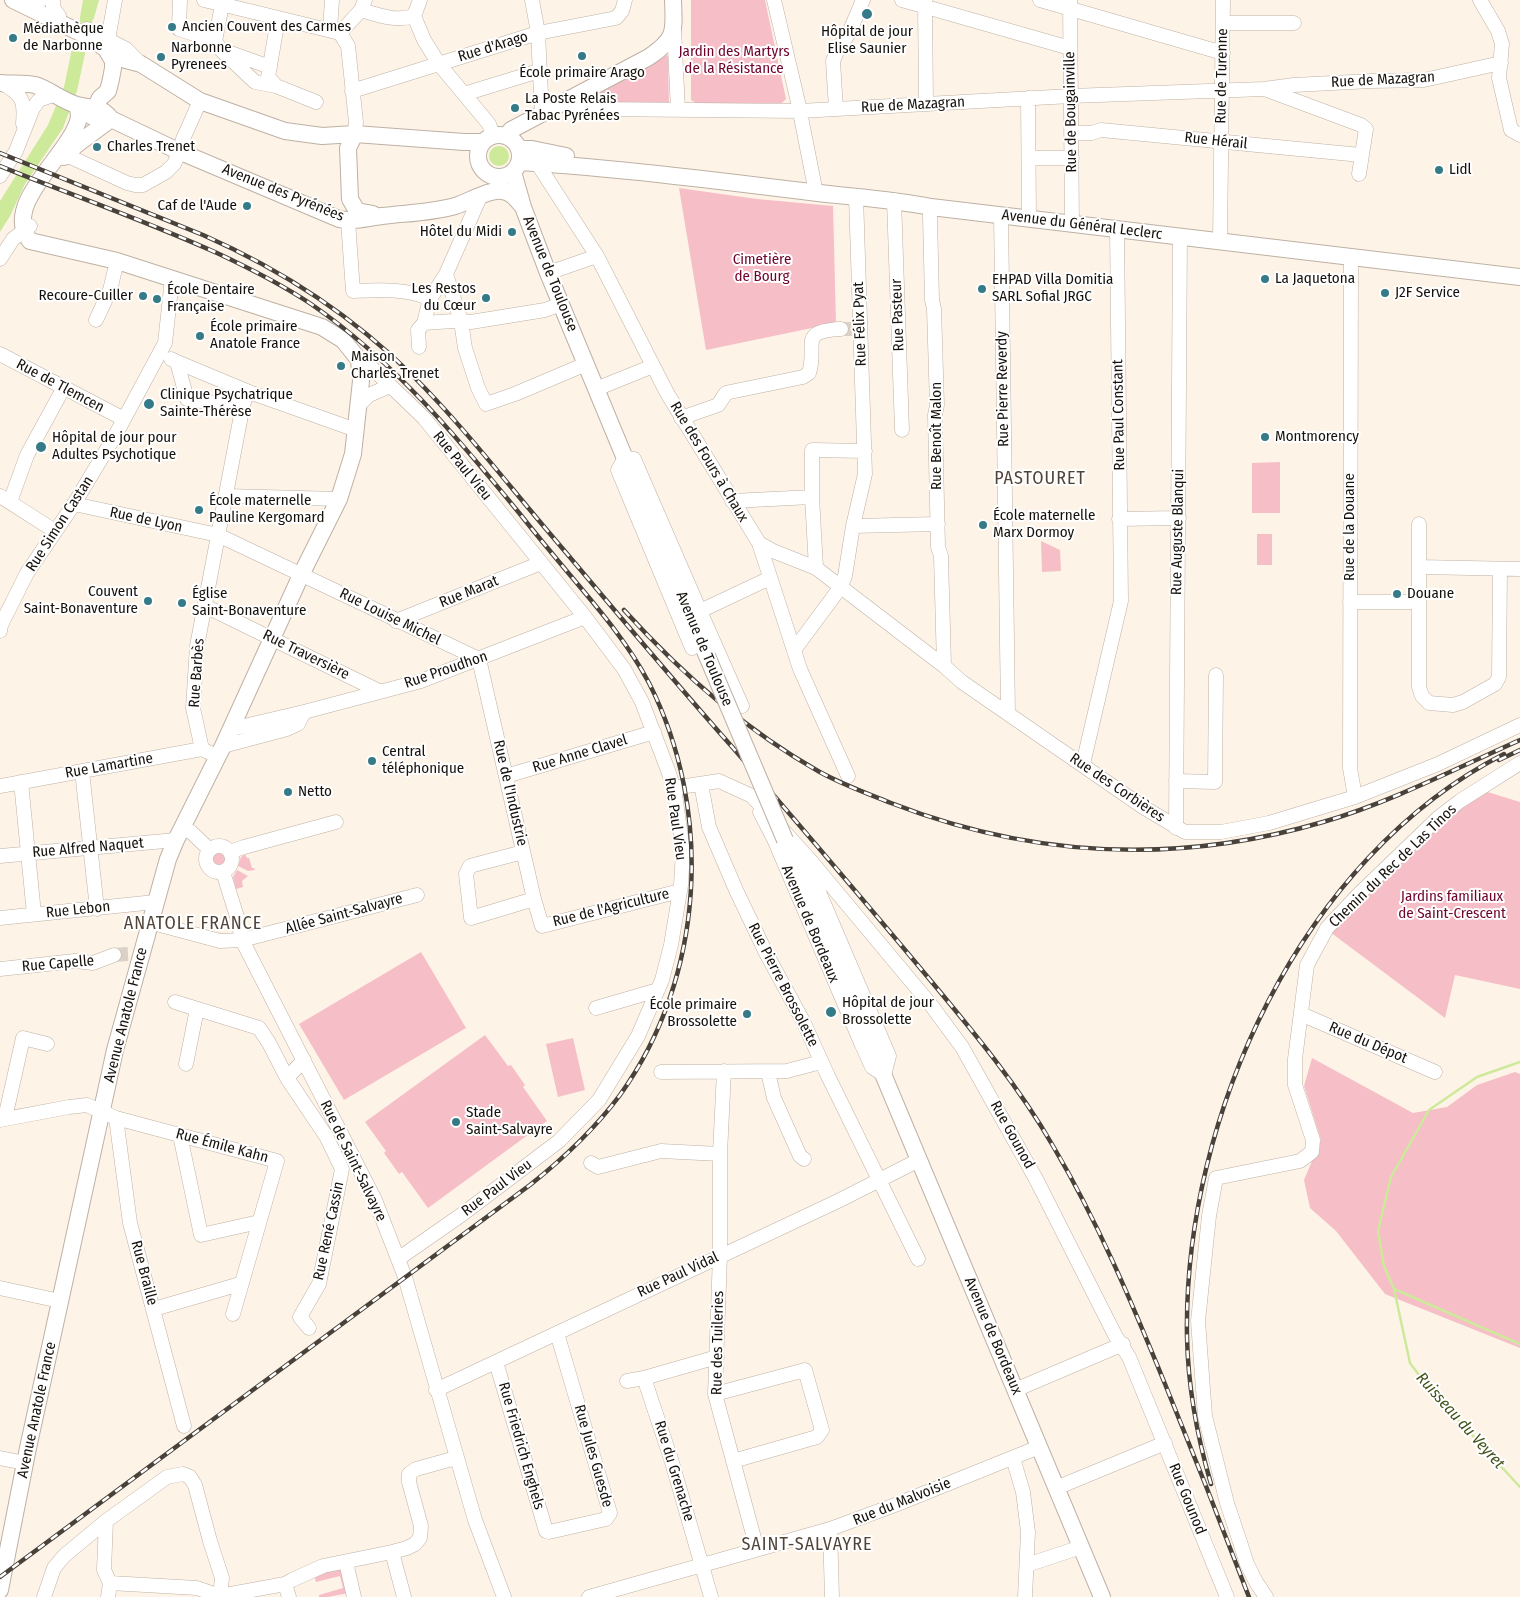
<!DOCTYPE html>
<meta charset="utf-8">
<style>
body{margin:0}
canvas{display:block;background:#fef3e7}
</style>
<canvas width="1520" height="1597"></canvas>
<script>
const context = document.querySelector('canvas').getContext('2d');
context.lineJoin = 'round';
function fillPath(path, color) { context.fillStyle = color; context.fill(path, 'evenodd'); }
function strokePath(path, color, width, dash) { context.strokeStyle = color; context.lineWidth = width; context.lineCap = dash ? 'butt' : 'round'; context.setLineDash(dash || []); context.stroke(path); }
function drawText(font, color, halo, rows, align = 'center') {
  context.font = font + ' "Fira Sans Condensed",sans-serif'; context.lineWidth = 4; context.setLineDash([]); context.textBaseline = 'middle'; context.strokeStyle = halo; context.fillStyle = color; for (const [text, x, y, turn = 0] of rows) {
    context.save(); context.translate(x, y); context.rotate((+turn || 0) * Math.PI / 180); context.textAlign = isNaN(turn) ? turn : align; if (halo) context.strokeText(text, 0, 0); context.fillText(text, 0, 0); context.restore();
  }
}
const green = new Path2D(`
 M691 0H765L786 99 782 103H696L691 100Z
 M666 55 668 56 669 105 593 102V97Z
 M679 188 757 199 833 206 836 323 706 350Z
 M1280 462V513H1252V463Z
 M1257 534H1272V565H1257Z
 M1041 541 1060 550 1061 571 1042 572Z
 M1481 790 1520 802V989L1455 975 1445 1018 1330 932 1422 839Z
 M212 860a7 7 0 1 1 14 0a7 7 0 1 1-14 0Z
 M245 854 247 858H249L252 868H254L255 870 248 871 238 866 241 857Z
 M237 870 248 876 242 881 243 887 236 889 233 877Z
 M421 952 466 1028 344 1100 299 1024Z
 M485 1035 508 1066 511 1065 525 1085 523 1087 547 1121 428 1208 402 1172 399 1174 384 1153 386 1151 365 1122Z
 M573 1038 585 1090 558 1097 546 1044Z
 M1312 1058 1413 1113 1447 1107 1477 1085 1515 1072 1520 1074V1348L1385 1294 1336 1231 1310 1208 1304 1180 1321 1140 1304 1086Z
 M339 1569 343 1572 348 1593 328 1597H319V1595L343 1588 340 1576 316 1582 314 1575Z`);
const water = new Path2D(`
 M83 0H99L94 18 92 21 77 91 63 128 25 184 10 216 0 232V201L48 125 64 87 73 44 76 42C79 28 80 14 83 0Z
 M489 156a10 10 0 1 1 20 0a10 10 0 1 1-20 0Z`);
const stream = new Path2D(`
 M1520 1062 1477 1077 1429 1110 1391 1177 1378 1231 1384 1266 1394 1289 1410 1363 1428 1387 1520 1487
 M1394 1289 1520 1344`);
const minorTunnel = new Path2D(`
 M841 329H853
 M114 955 129 954`);
const minor = new Path2D(`
 M53 0V8L59 16
 M180 0 179 29 215 41
 M204 0 340 33 348 46 356 122 355 134
 M532 0 538 33 542 114
 M774 0 798 102 816 193
 M902 0 1070 48
 M925 0 926 104
 M1040 0 1223 53
 M1070 0 1072 224
 M1480 0 1498 31 1502 44 1499 78 1511 130 1520 135
 M222 5 215 41 221 50 255 82 276 86 316 102
 M28 7 36 5 41 0
 M361 10C378 15 396 22 414 16L420 0
 M414 16 424 40 439 64 489 124 493 136
 M1223 23H1294
 M674 28 678 110
 M87 29 126 49 141 64
 M330 30 332 0
 M340 33 361 10 365 0
 M107 45 105 38 109 34 115 0
 M228 52 270 67
 M2 83C23 95 25 101 23 124
 M276 86 268 77 278 19
 M1267 90 1361 125 1366 129 1359 174
 M352 91 538 33 616 18 622 11 625 0
 M464 94 539 71
 M1028 98 1029 218
 M564 102 582 108 593 109 800 111 1071 96 1264 89 1294 85 1371 81 1424 80 1501 63
 M836 109 833 61 838 49 849 33 863 0
 M1072 133H1092L1101 130 1361 155
 M66 155 127 183 135 185H143L166 172 174 164 180 151 183 139 200 101
 M1029 158H1072
 M537 163 597 256 667 393 759 543 800 669 848 776
 M0 176 16 151 33 108 39 100 53 95
 M894 200 902 430
 M931 207 930 216 932 300 934 309 937 405 935 415 938 547 941 556 944 666
 M1001 215 1008 713
 M348 221 353 291C377 290 407 288 430 299
 M1220 241 1223 0
 M1351 257 1350 768 1355 797
 M0 259 13 239 30 226
 M548 273 597 256
 M446 274 461 321 465 348 478 388 486 404 515 394 586 364
 M96 320 110 290 117 261
 M424 323 453 321 471 322 545 310 561 304
 M419 347 418 330 424 323 430 299 446 274 480 197
 M0 354 120 417
 M171 359 177 362 187 399 243 407
 M359 360 371 367 424 418 585 617 624 669 642 702 669 773 675 794 683 851 681 885 671 945 662 980 638 1036 599 1100 559 1141 464 1213 398 1259
 M177 362 249 392 356 430
 M596 389 653 366
 M359 405 369 395 390 386
 M681 418 718 405 726 393 730 392 803 377 809 373C818 345 797 331 841 329
 M0 496 55 531
 M226 496 339 499
 M732 501 812 497
 M10 502 27 455 63 389
 M74 504 218 535 479 659 534 899 542 926 680 891
 M1119 519 1179 518
 M1419 524V567
 M853 526 938 524
 M759 543 773 551 816 568 944 666 962 682 1143 807 1185 832H1221L1269 823 1355 797 1438 764 1520 725
 M816 568 812 497V450L865 451
 M1350 602H1419V567L1520 569
 M1419 602V687L1422 696 1429 703 1453 705 1463 702 1495 684 1499 677 1500 569
 M205 606 379 691
 M700 611 742 706
 M396 621 541 563
 M0 631 1 625 27 573 74 504 116 434 159 354 165 343 172 279
 M692 648 618 470 625 458 634 459 700 611 770 578
 M794 650 840 588 845 576 853 526 865 474 856 196
 M231 729 304 712 421 681 585 617
 M223 746 287 729 298 724 304 712
 M202 749 193 708 197 646 242 410 247 391
 M1083 764 1121 601 1117 229
 M82 771 97 909
 M506 776 654 732
 M1176 781 1215 782 1216 675
 M21 782 34 914
 M701 784 709 827 736 890 766 953 803 1021 828 1076 918 1259
 M0 786 202 749 210 753
 M673 788 719 781 752 796 810 860 931 1005 962 1047 1036 1179 1115 1335 1129 1357 1227 1597
 M760 812 774 839 862 1045 872 1067 884 1075 889 1056 807 864
 M182 828 191 832 210 850
 M1176 828 1180 236
 M206 859a13 13 0 1 1 26 0a13 13 0 1 1-26 0Z
 M523 852 470 866 466 874 471 918 534 899
 M231 855 235 850 244 847 336 822
 M0 856 176 840
 M223 872 238 920 242 940 417 895
 M0 918 155 902
 M149 922 220 941 242 940 375 1200 405 1277 475 1520 504 1597
 M0 969 75 961 93 963 114 955
 M175 1002 259 1028 269 1043 287 1078
 M596 1008 658 990
 M1301 1014 1435 1072
 M304 1060 287 1078 326 1136 342 1169 319 1284 300 1317 309 1328
 M186 1064 197 1009
 M724 1071 720 1154V1255L715 1394 757 1549
 M661 1072 787 1071 821 1062
 M768 1072 774 1098 800 1156 804 1159
 M5 1118 23 1038 47 1044
 M116 1118 130 1223 184 1426
 M0 1120 69 1107 87 1105 116 1118 277 1161 233 1314
 M180 1135 201 1235 259 1222
 M591 1163 598 1167 661 1151 720 1154
 M0 1288 60 1301
 M154 1309 240 1284
 M496 1362 546 1531 549 1532 606 1519 610 1513 557 1333
 M644 1378 671 1459 711 1597
 M627 1381 644 1378 717 1357
 M436 1390 838 1201 919 1160
 M1015 1390 1123 1344
 M715 1394 805 1370 822 1430 817 1437 733 1461
 M0 1458 25 1463
 M1013 1458 1023 1492 1028 1532 1025 1597
 M1056 1488 1165 1443
 M106 1521 104 1570 110 1583 108 1597
 M830 1529 832 1597
 M392 1552 404 1597
 M346 1562 354 1597
 M1027 1565 1081 1547
 M110 1583 197 1588 220 1596 285 1584 289 1597
 M285 1584 292 1580 323 1566 392 1552 407 1548 415 1544 420 1538 421 1526 409 1482V1474L416 1469 456 1458
 M44 1597 54 1568 64 1556 106 1521 167 1477 183 1474 190 1477 195 1485 210 1541 222 1578 220 1597
 M589 1597 830 1529 895 1505 1039 1447
 M1266 1597 1256 1582 1247 1564 1239 1539 1227 1503 1205 1416 1198 1321 1209 1216 1216 1178 1300 1161 1312 1152 1313 1140 1295 1085V1059L1307 965 1327 928 1360 893 1438 818 1460 801 1520 763`);
const major = new Path2D(`
 M13 0 91 38 106 49 113 61V68L111 79 108 91 100 98 91 116
 M111 56 141 64 200 101 285 131 322 136 355 134 464 142H483
 M0 83C11 84 24 83 35 85 49 89 62 101 77 105 91 109 101 105 111 119L176 150 339 219C353 222 368 218 382 216 407 213 430 213 455 206 469 202 488 189 502 191 512 192 517 200 523 207
 M355 134 348 148 350 199 357 211 373 214
 M478 156a21 21 0 1 1 42 0a21 21 0 1 1-42 0Z
 M506 136 511 130 649 57C677 38 674 31 673 0
 M519 149H532L566 156
 M64 157 76 145 111 119
 M519 162C617 168 713 180 810 192 851 197 891 199 931 207L1520 277
 M513 172 523 207 548 273 707 656
 M785 840 1102 1597
 M0 1590 28 1448 115 1050 168 859 176 840 223 746 301 575 339 499 353 454 361 381 359 360 343 340 322 327 117 261 30 241C0 203 73 153 79 117 79 113 78 109 77 105`);
const rail = new Path2D(`
 M0 153 203 235C280 269 353 316 413 376 461 424 502 477 546 529 608 602 670 677 734 749 795 820 856 891 916 963 965 1022 1015 1080 1053 1146 1098 1222 1132 1303 1165 1384 1194 1455 1222 1526 1249 1597
 M0 166C72 195 146 221 217 253 249 268 281 284 311 304 394 361 457 437 520 514 535 533 550 551 565 569 596 606 627 641 649 683 714 811 705 977 620 1095 594 1130 564 1158 530 1185L0 1577
 M624 610C681 673 744 729 818 771 841 784 866 793 891 803 1033 858 1176 865 1323 822 1389 803 1457 768 1520 740
 M1499 760 1520 750
 M1211 1484C1197 1436 1188 1387 1187 1337 1183 1116 1302 857 1504 754`);
const majorBridge = new Path2D(`
 M707 656 785 840`);
const markers = [
 [867,14,6,"#347a87"],
 [172,27,5,"#347a87"],
 [13,38,5,"#347a87"],
 [582,56,5,"#347a87"],
 [161,57,5,"#347a87"],
 [515,108,5,"#347a87"],
 [97,147,5,"#347a87"],
 [1439,170,5,"#347a87"],
 [247,206,5,"#347a87"],
 [512,232,5,"#347a87"],
 [1265,279,5,"#347a87"],
 [982,289,5,"#347a87"],
 [1385,293,5,"#347a87"],
 [143,296,5,"#347a87"],
 [486,298,5,"#347a87"],
 [157,299,5,"#347a87"],
 [200,336,5,"#347a87"],
 [341,366,5,"#347a87"],
 [149,404,6,"#347a87"],
 [1265,437,5,"#347a87"],
 [41,447,6,"#347a87"],
 [199,510,5,"#347a87"],
 [983,525,5,"#347a87"],
 [1397,594,5,"#347a87"],
 [148,601,5,"#347a87"],
 [182,603,5,"#347a87"],
 [372,761,5,"#347a87"],
 [288,792,5,"#347a87"],
 [831,1012,6,"#347a87"],
 [747,1014,5,"#347a87"],
 [456,1122,5,"#347a87"]
];
const poiNames = [
 ["Ancien Couvent des Carmes",182,27],
 ["Médiathèque",23,29],
 ["de Narbonne",23,46],
 ["Hôpital de jour",867,32,"center"],
 ["Elise Saunier",867,49,"center"],
 ["Narbonne",171,48],
 ["Pyrenees",171,65],
 ["École primaire Arago",582,73,"center"],
 ["La Poste Relais",525,99],
 ["Tabac Pyrénées",525,116],
 ["Charles Trenet",107,147],
 ["Lidl",1449,170],
 ["Caf de l'Aude",237,206,"right"],
 ["Hôtel du Midi",502,232,"right"],
 ["La Jaquetona",1275,279],
 ["EHPAD Villa Domitia",992,280],
 ["SARL Sofial JRGC",992,297],
 ["Les Restos",476,289,"right"],
 ["du Cœur",476,306,"right"],
 ["École Dentaire",167,290],
 ["Française",167,307],
 ["J2F Service",1395,293],
 ["Recoure-Cuiller",133,296,"right"],
 ["École primaire",210,327],
 ["Anatole France",210,344],
 ["Maison",351,357],
 ["Charles Trenet",351,374],
 ["Clinique Psychatrique",160,395],
 ["Sainte-Thérèse",160,412],
 ["Montmorency",1275,437],
 ["Hôpital de jour pour",52,438],
 ["Adultes Psychotique",52,455],
 ["École maternelle",209,501],
 ["Pauline Kergomard",209,518],
 ["École maternelle",993,516],
 ["Marx Dormoy",993,533],
 ["Couvent",138,592,"right"],
 ["Saint-Bonaventure",138,609,"right"],
 ["Église",192,594],
 ["Saint-Bonaventure",192,611],
 ["Douane",1407,594],
 ["Central",382,752],
 ["téléphonique",382,769],
 ["Netto",298,792],
 ["Hôpital de jour",842,1003],
 ["Brossolette",842,1020],
 ["École primaire",737,1005,"right"],
 ["Brossolette",737,1022,"right"],
 ["Stade",466,1113],
 ["Saint-Salvayre",466,1130]
];
const streetNames = [
 ["Rue d'Arago",493,47,-17],
 ["Rue de Turenne",1222,76,-89],
 ["Rue de Mazagran",1383,80,-3],
 ["Rue de Mazagran",913,105,-3],
 ["Rue de Bougainville",1071,112,-91],
 ["Rue Hérail",1216,141,6],
 ["Avenue des Pyrénées",283,193,22],
 ["Avenue du Général Leclerc",1082,225,7],
 ["Avenue de Toulouse",550,274,68],
 ["Rue Pasteur",898,315,-92],
 ["Rue Félix Pyat",860,324,-92],
 ["Rue de Tlemcen",60,386,28],
 ["Rue Pierre Reverdy",1003,389,-91],
 ["Rue Paul Constant",1119,415,-91],
 ["Rue Benoît Malon",937,436,-90],
 ["Rue des Fours à Chaux",709,462,59],
 ["Rue Paul Vieu",462,466,51],
 ["Rue de Lyon",146,520,12],
 ["Rue Simon Castan",60,524,-57],
 ["Rue de la Douane",1350,527,-90],
 ["Rue Auguste Blanqui",1178,532,-89],
 ["Rue Marat",469,592,-22],
 ["Rue Louise Michel",390,617,26],
 ["Avenue de Toulouse",704,649,67],
 ["Rue Traversière",306,655,26],
 ["Rue Proudhon",446,670,-19],
 ["Rue Barbès",197,673,-86],
 ["Rue Anne Clavel",580,754,-17],
 ["Rue Lamartine",109,766,-10],
 ["Rue des Corbières",1117,788,34],
 ["Rue de l'Industrie",510,793,77],
 ["Rue Paul Vieu",675,819,82],
 ["Rue Alfred Naquet",88,848,-5],
 ["Chemin du Rec de Las Tinos",1393,866,-44],
 ["Rue de l'Agriculture",611,908,-14],
 ["Rue Lebon",78,910,-6],
 ["Allée Saint-Salvayre",344,914,-15],
 ["Avenue de Bordeaux",810,924,67],
 ["Rue Capelle",58,964,-5],
 ["Rue Pierre Brossolette",783,985,63],
 ["Avenue Anatole France",126,1015,-76],
 ["Rue du Dépot",1368,1043,23],
 ["Rue Gounod",1012,1135,61],
 ["Rue Émile Kahn",222,1146,15],
 ["Rue de Saint-Salvayre",353,1161,64],
 ["Rue Paul Vieu",497,1188,-37],
 ["Rue René Cassin",329,1231,-78],
 ["Rue Braille",144,1273,75],
 ["Rue Paul Vidal",678,1275,-25],
 ["Avenue de Bordeaux",993,1336,67],
 ["Rue des Tuileries",718,1343,-89],
 ["Avenue Anatole France",37,1410,-78],
 ["Rue Friedrich Enghels",521,1446,74],
 ["Rue Jules Guesde",593,1456,74],
 ["Rue du Grenache",674,1471,73],
 ["Rue Gounod",1187,1499,68],
 ["Rue du Malvoisie",902,1502,-22]
];
const parkNames = [
 ["Jardin des Martyrs",734,52],
 ["de la Résistance",734,69],
 ["Cimetière",762,260],
 ["de Bourg",762,277],
 ["Jardins familiaux",1452,897],
 ["de Saint-Crescent",1452,914]
];
const waterNames = [
 ["Ruisseau du Veyret",1460,1421,48]
];
const quarterNames = [
 ["PASTOURET",1040,479],
 ["ANATOLE FRANCE",193,924],
 ["SAINT-SALVAYRE",807,1545]
];
fillPath(green, '#f6bfc7');
fillPath(water, '#cde99a');
strokePath(stream, '#cde99a', 2.5);
strokePath(minorTunnel, '#dbd1c6', 14, [14, 7]);
strokePath(minor, '#beb1a4', 15);
strokePath(major, '#beb1a4', 18);
strokePath(minor, '#fff', 14);
strokePath(major, '#fff', 16);
strokePath(rail, '#48423b', 4.5);
strokePath(rail, '#fff', 2.5, [8]);
strokePath(majorBridge, '#beb1a4', 18, []);
strokePath(majorBridge, '#fff', 16);
for (const [x, y, r, color] of markers) { const dot = new Path2D(); dot.arc(x, y, r, 0, 2 * Math.PI); context.fillStyle = color; context.fill(dot); strokePath(dot, '#fff', 2); }
drawText('15px', '#16110c', '#fff', poiNames, 'left');
drawText('15px', '#16110c', '#fff', streetNames);
drawText('15px', '#6f032b', '#fff', parkNames);
drawText('italic 16px', '#42531c', '#fff', waterNames);
context.letterSpacing = '1px';
drawText('18px', '#504439', '#fff', quarterNames);
context.letterSpacing = '0px';
</script>
